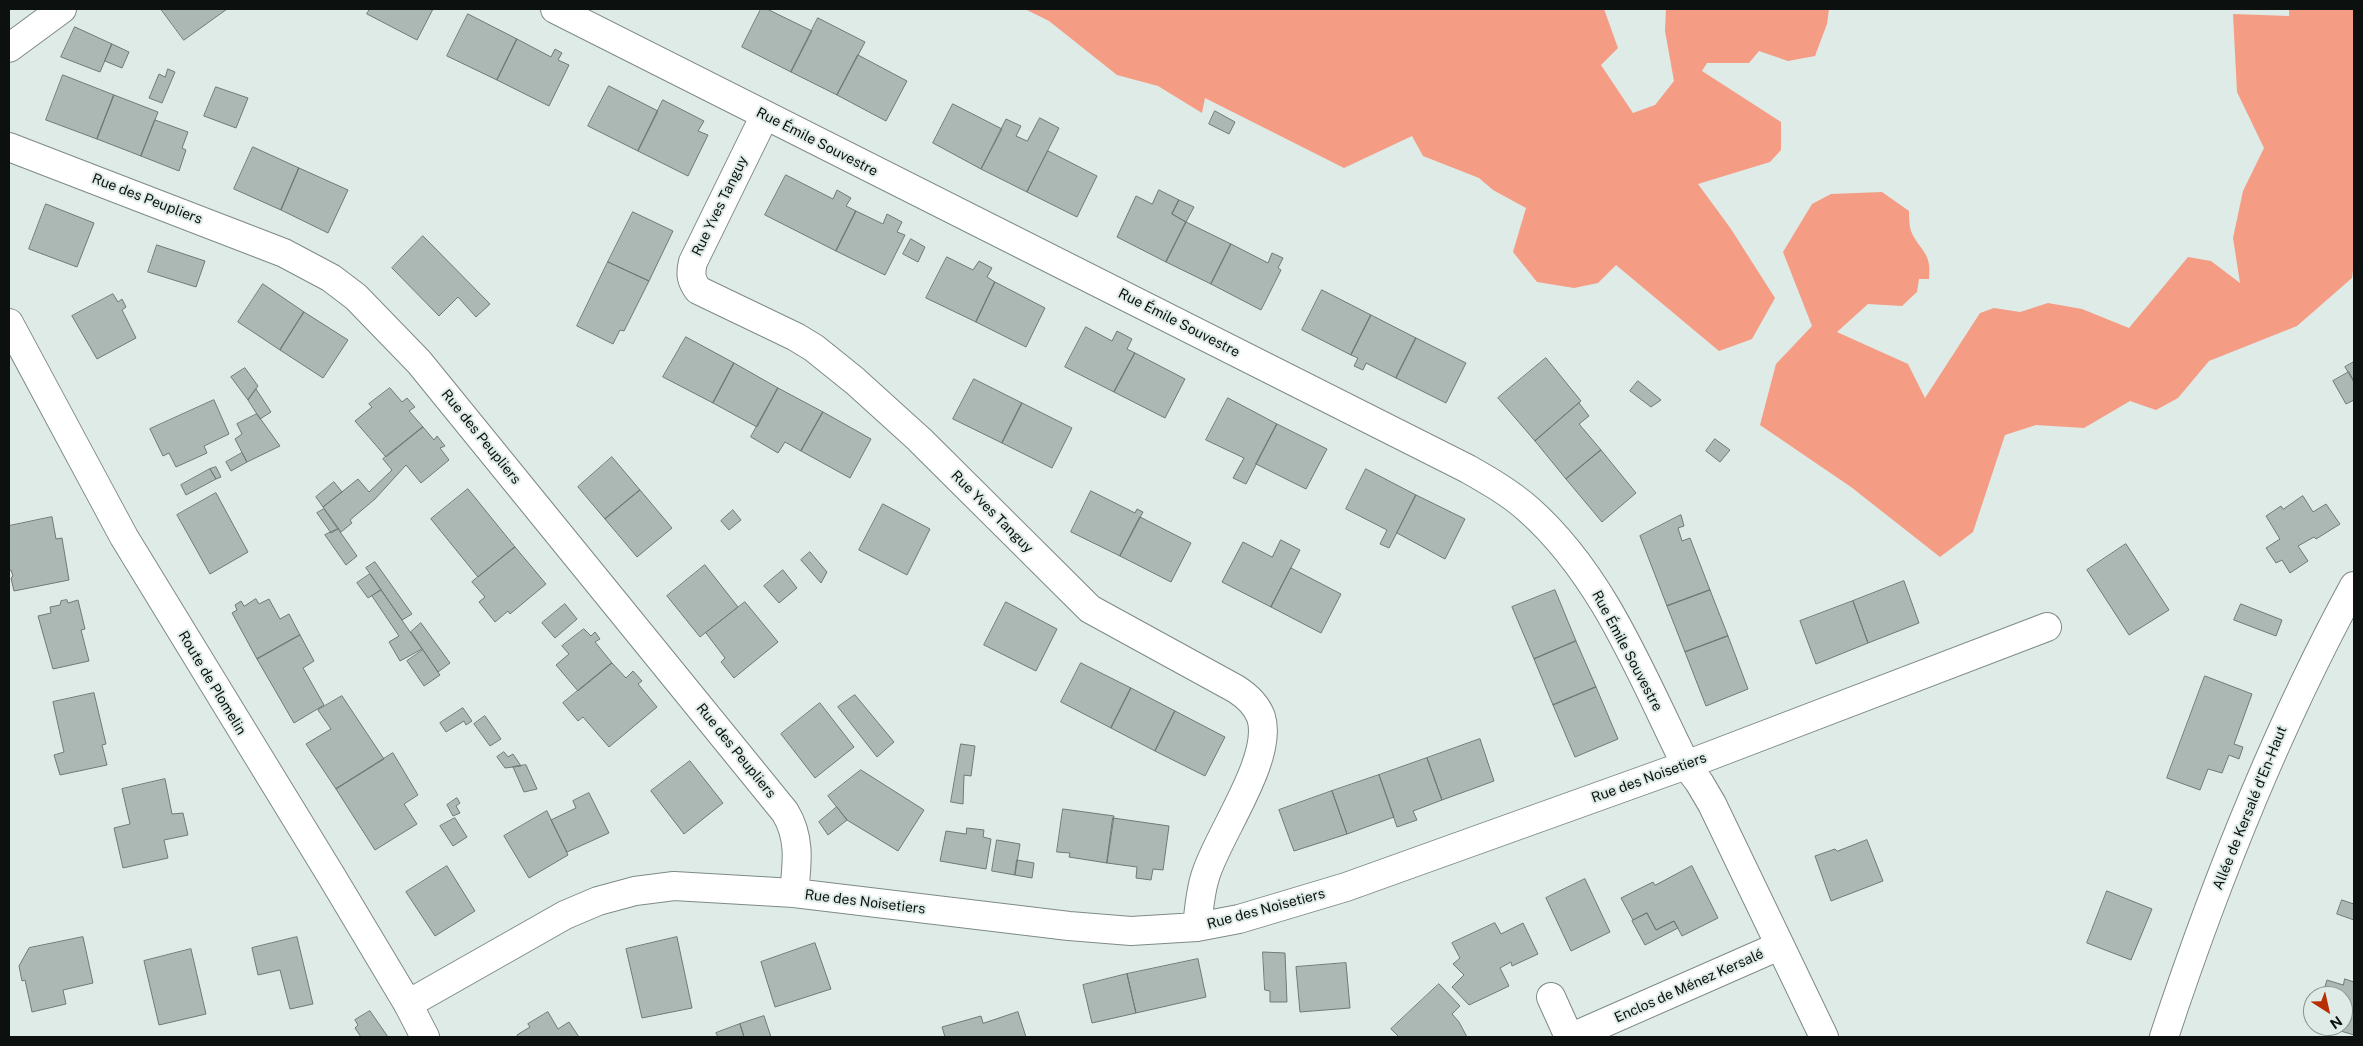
<!DOCTYPE html>
<meta charset="utf-8">
<style>
body{margin:0}
#map{position:relative;width:2363px;height:1046px;overflow:hidden;background:#deebe7;font-family:"Public Sans",sans-serif}
canvas{display:block}
.frame{position:absolute;inset:0;border:10px solid #0c100e;pointer-events:none}
.north{position:absolute;left:2303px;top:986px;width:50px;height:50px;box-sizing:border-box;background:#deebe7;border:1px solid #8a9390;border-radius:50%;rotate:145deg;font-size:14px;font-weight:700;line-height:20px;text-align:center;color:#0c100e}
.north::after{content:'';display:block;margin:auto;width:18px;height:22px;background:#b92f04;clip-path:polygon(50% 0,100% 100%,50% 72%,0 100%)}
</style>
<div id="map">
<canvas width="2363" height="1046"></canvas>
<div class="frame"></div>
<div class="north">N</div>
</div>
<script>
const context = document.querySelector('canvas').getContext('2d');
context.lineJoin = 'round';
function fillPath(path, color) { context.fillStyle = color; context.fill(path, 'evenodd'); }
function strokePath(path, color, width, dash) { context.strokeStyle = color; context.lineWidth = width; context.lineCap = dash ? 'butt' : 'round'; context.setLineDash(dash || []); context.stroke(path); }
function drawText(font, color, halo, rows, align = 'center') {
  context.font = font + ' "Public Sans",sans-serif'; context.lineWidth = 4; context.setLineDash([]); context.textBaseline = 'middle'; context.strokeStyle = halo; context.fillStyle = color; for (const [text, x, y, turn = 0] of rows) {
    context.save(); context.translate(x, y); context.rotate((+turn || 0) * Math.PI / 180); context.textAlign = isNaN(turn) ? turn : align; if (halo) context.strokeText(text, 0, 0); context.fillText(text, 0, 0); context.restore();
  }
}
const forest = new Path2D(`
 M1025 9H1604L1618 48 1601 65 1633 113 1655 105 1674 81 1665 31 1666 9H1829L1827 24 1815 56 1788 61 1759 51 1749 63H1707L1702 71 1781 122V150L1770 162 1698 184 1731 229 1775 298 1752 339 1719 351 1616 265 1598 283 1574 288 1537 282 1513 252 1526 208 1493 190 1479 178 1423 156 1412 136 1344 168 1205 98 1202 113 1158 86 1117 75 1049 21Z
 M2289 9H2354V262L2352 278 2297 326 2209 361 2178 398 2156 410 2130 401 2084 428 2036 425 2005 435 1973 532 1940 557 1851 487 1760 425 1776 364 1812 326 1783 252 1812 204 1831 194 1882 192 1909 211C1909 217 1909 225 1911 231 1920 252 1932 251 1929 279H1919L1917 292 1902 306 1868 304 1837 332 1908 364 1925 398 1980 313 1994 308 2020 312 2048 303 2082 309 2129 328 2188 257 2211 261 2240 283 2233 238 2243 191 2264 148 2237 92 2233 14 2289 16Z`);
const building = new Path2D(`
 M161 9H227L184 40Z
 M370 9H433L417 40 367 14Z
 M761 9H767L812 31 791 72 742 47Z
 M468 14 517 39 497 80 447 56Z
 M818 18 865 42 837 95 791 72Z
 M75 27 112 44 100 72 61 57Z
 M517 39 551 57 555 49 562 53 558 60 569 65 549 106 497 80Z
 M112 44 129 52 122 68 105 61Z
 M858 55 907 81 886 121 837 95Z
 M168 69 175 72 162 103 149 98 159 74 165 77Z
 M63 75 114 95 97 139 46 120Z
 M609 86 658 111 638 151 588 126Z
 M216 87 248 98 236 128 204 116Z
 M114 95 158 112 141 156 97 139Z
 M663 100 704 121 698 131 708 135 688 176 638 151Z
 M953 104 1002 129 981 169 933 143Z
 M1215 111 1235 122 1229 134 1209 124Z
 M1040 118 1059 128 1027 192 981 169 1006 119 1021 126 1016 136 1027 141Z
 M155 120 188 132 182 148 186 150 179 171 141 156Z
 M253 147 299 168 281 210 234 189Z
 M1048 151 1097 176 1077 217 1027 192Z
 M299 168 348 190 328 233 281 210Z
 M786 175 833 199 837 190 851 198 846 206 856 211 836 251 765 215Z
 M1159 190 1179 200 1172 214 1186 222 1166 262 1117 237 1136 196 1152 204Z
 M1179 200 1194 207 1186 222 1172 214Z
 M46 204 94 223 77 267 29 249Z
 M856 211 883 224 887 214 902 222 897 232 905 235 885 275 836 251Z
 M633 212 673 231 649 281 608 262Z
 M1186 222 1231 244 1211 284 1166 262Z
 M423 236 490 304 476 317 458 297 439 316 392 268Z
 M911 239 925 247 918 262 903 254Z
 M1231 244 1268 263 1272 253 1283 258 1278 268 1281 270 1261 310 1211 284Z
 M157 245 205 261 196 287 148 272Z
 M947 257 973 270 979 261 992 268 987 277 995 282 976 322 926 298Z
 M608 262 649 281 624 331 620 330 613 344 577 326Z
 M995 282 1045 308 1026 347 976 322Z
 M263 284 304 312 280 350 238 322Z
 M1322 290 1371 315 1351 355 1302 330Z
 M113 294 118 302 122 299 126 307 122 310 136 338 97 359 72 316Z
 M304 312 348 340 323 378 280 350Z
 M1371 315 1416 338 1396 378 1366 363 1363 370 1354 366 1358 358 1351 355Z
 M1086 327 1112 341 1117 331 1132 339 1127 349 1135 353 1114 392 1065 367Z
 M686 337 734 363 713 403 663 377Z
 M1416 338 1466 363 1446 403 1396 378Z
 M1135 353 1185 379 1165 418 1114 392Z
 M1546 358 1581 401 1535 441 1498 398Z
 M2354 362V382L2345 367Z
 M734 363 778 388 757 427 713 403Z
 M245 368 258 386 248 400 231 377Z
 M2349 372 2354 382V400L2346 404 2333 381Z
 M974 379 1022 403 1002 443 953 419Z
 M1638 381 1661 400 1651 407 1630 391Z
 M390 388 402 402 407 398 415 407 409 411 423 427 386 457 355 421 372 407 369 404Z
 M778 388 823 412 801 451 785 442 778 453 751 437Z
 M256 389 271 412 260 419 248 400Z
 M1228 398 1277 424 1246 484 1233 478 1244 458 1206 440Z
 M214 400 229 434 204 446 207 453 176 467 169 453 163 456 150 429Z
 M1022 403 1072 428 1052 468 1002 443Z
 M1579 403 1589 416 1579 424 1601 450 1566 479 1535 441Z
 M823 412 871 439 850 478 801 451Z
 M257 414 280 446 247 462 235 439 242 434 237 424Z
 M1277 424 1327 449 1306 489 1256 464Z
 M423 427 434 440 437 436 445 446 440 448 449 460 421 483 406 465 375 499 350 520 352 523 341 532 323 507 358 479 369 492 392 470 383 459Z
 M1715 439 1730 450 1720 462 1706 451Z
 M1601 450 1636 493 1602 522 1566 479Z
 M242 453 247 462 231 471 226 462Z
 M612 457 640 490 605 519 578 487Z
 M216 467 221 477 216 479 210 469Z
 M210 469 216 479 186 495 181 485Z
 M1366 469 1416 495 1389 548 1380 544 1387 530 1346 509Z
 M334 482 342 492 323 507 316 497Z
 M468 489 515 547 478 577 431 519Z
 M640 490 672 528 637 557 605 519Z
 M1091 491 1135 513 1137 509 1143 512 1120 556 1071 532Z
 M216 493 248 552 210 574 177 515Z
 M1416 495 1465 519 1445 559 1397 533Z
 M2303 496 2313 512 2326 504 2340 524 2316 539 2314 537 2298 546 2308 561 2290 573 2282 560 2276 563 2266 548 2280 539 2266 516 2281 506 2283 509Z
 M883 504 930 529 907 575 859 550Z
 M324 509 338 529 331 533 317 513Z
 M733 510 741 520 729 530 721 521Z
 M1681 515 1684 526 1678 528 1682 541 1690 538 1710 590 1667 606 1640 536Z
 M52 517 56 539 62 538 69 580 14 591 11 578 13 576 11 570 9 571V526Z
 M1140 517 1191 543 1171 582 1120 556Z
 M338 529 357 556 346 565 325 535Z
 M1281 540 1300 550 1271 607 1222 582 1243 542 1272 557Z
 M2126 544 2169 610 2129 635 2087 570Z
 M515 547 546 584 510 614 508 611 495 622 479 602 485 597 472 582Z
 M810 552 827 572 821 583 801 560Z
 M375 562 412 614 402 620 366 568Z
 M705 565 738 607 700 637 667 596Z
 M1291 568 1341 594 1321 633 1271 607Z
 M783 570 797 588 779 603 764 586Z
 M370 574 381 590 368 598 357 583Z
 M1904 581 1919 623 1868 643 1853 601Z
 M381 590 422 649 400 661 389 642 399 636 372 596Z
 M1555 590 1576 641 1534 659 1512 607Z
 M1710 590 1728 636 1685 652 1667 606Z
 M256 599 259 604 269 599 280 619 289 614 300 635 257 659 232 613 237 610 235 605 241 601 244 606Z
 M67 600 68 603 78 600 85 629 81 630 89 661 53 669 38 616 51 613 50 607 60 605 61 601Z
 M1853 601 1868 643 1816 664 1800 621Z
 M745 602 778 642 734 678 721 662 725 658 706 633Z
 M1006 602 1057 629 1036 671 984 645Z
 M565 604 577 619 555 638 542 623Z
 M2241 604 2282 620 2276 636 2234 620Z
 M421 623 450 663 438 672 411 632Z
 M584 629 591 636 595 632 600 639 595 642 612 663 578 691 556 665 569 654 562 646Z
 M300 635 314 661 303 668 324 705 294 723 257 659Z
 M1728 636 1748 689 1706 706 1685 652Z
 M1576 641 1596 687 1553 705 1534 659Z
 M423 650 440 675 424 686 407 661Z
 M612 663 626 678 633 671 642 681 638 684 657 707 609 747 583 717 578 721 563 703Z
 M1081 663 1131 688 1111 728 1061 702Z
 M2205 676 2252 694 2234 744 2243 747 2239 759 2229 755 2222 773 2208 769 2200 790 2167 778Z
 M1596 687 1618 739 1575 757 1553 705Z
 M1131 688 1175 711 1155 751 1111 728Z
 M94 693 106 744 102 745 107 765 60 775 54 755 64 752 53 702Z
 M855 695 894 742 877 757 838 707Z
 M342 696 384 759 336 789 306 744 331 729 318 710Z
 M820 703 854 747 815 778 781 734Z
 M463 708 472 721 466 725 464 721 446 732 440 723Z
 M1175 711 1225 737 1205 776 1155 751Z
 M485 716 501 739 490 746 474 724Z
 M1480 739 1494 781 1442 800 1427 758Z
 M961 744 975 746 971 776 964 775 963 804 951 802Z
 M504 752 508 757 513 754 521 766 505 768 497 757Z
 M393 753 418 795 404 804 417 824 375 850 336 789Z
 M1427 758 1442 800 1413 811 1417 820 1397 827 1379 775Z
 M690 761 723 803 684 834 651 791Z
 M526 765 537 789 524 792 513 767Z
 M861 770 924 810 898 851 847 820 828 796Z
 M1379 775 1394 817 1347 834 1332 791Z
 M165 779 172 814 183 813 188 835 164 840 168 858 123 868 114 828 130 824 122 789Z
 M1332 791 1347 834 1294 851 1279 810Z
 M589 793 609 833 567 852 551 820 576 808 573 801Z
 M457 798 460 803 456 806 460 813 453 816 447 805Z
 M837 807 847 820 828 835 819 822Z
 M1063 809 1114 816 1107 863 1069 857 1070 853 1057 852Z
 M547 811 568 855 529 878 504 836Z
 M455 818 467 837 453 846 440 826Z
 M1113 818 1169 826 1163 870 1153 869 1151 880 1136 878 1137 867 1107 863Z
 M967 828 984 830 983 837 991 839 986 869 940 861 946 831 966 834Z
 M997 840 1020 844 1015 875 992 871Z
 M1867 840 1883 881 1831 901 1815 856 1835 849 1837 851Z
 M1017 860 1034 863 1032 878 1015 875Z
 M447 866 475 911 435 936 406 892Z
 M1692 866 1718 918 1682 936 1674 921 1656 930 1647 913 1633 920 1621 898 1653 882 1655 885Z
 M1585 879 1610 932 1571 951 1546 898Z
 M2107 891 2152 909 2131 960 2087 943Z
 M2342 900 2354 904V920L2337 914Z
 M1647 913 1656 930 1674 921 1678 928 1645 945 1632 921Z
 M1495 923 1501 934 1523 923 1538 954 1512 966 1511 962 1500 968 1509 986 1469 1005 1452 987 1464 975 1453 964 1460 958 1452 943Z
 M83 937 93 983 63 990 66 1004 32 1012 25 980 22 981 19 966 29 948Z
 M297 937 313 1004 290 1009 280 970 258 975 252 948Z
 M677 937 692 1008 642 1018 626 949Z
 M815 943 831 989 775 1007 761 962Z
 M191 949 206 1014 159 1025 144 961Z
 M1263 952 1285 953 1287 1002H1270V991L1265 990Z
 M1198 959 1206 997 1136 1013 1127 974Z
 M1346 963 1350 1008 1300 1012 1296 967Z
 M1127 974 1136 1013 1092 1023 1083 985Z
 M2345 979 2354 982V1035L2324 1026H2343V996H2322L2327 980 2343 985Z
 M1439 984 1460 1006 1452 1014 1459 1022 1467 1037H1399L1391 1029Z
 M370 1011 388 1037H361L355 1028 358 1025 355 1020Z
 M548 1012 558 1029 569 1022 579 1037H518L517 1035 530 1027 528 1024Z
 M1018 1012 1026 1037H945L942 1027 981 1016 983 1023Z
 M764 1016 771 1037H744L740 1024Z
 M740 1024 744 1037H718L716 1033Z`);
const minor = new Path2D(`
 M555 9 1468 469C1489 481 1510 493 1528 509 1604 576 1642 677 1686 765L1699 782 1712 804 1824 1037
 M9 48 62 9
 M765 115 693 262C690 274 691 280 698 290L796 337 814 348 855 381 919 439 1090 609 1236 689C1247 696 1256 704 1261 717 1274 758 1219 833 1206 874 1200 891 1199 910 1197 927
 M9 147 284 253 331 278 356 297 419 362 785 812C801 838 797 864 794 893
 M1551 997 1569 1037
 M408 1004 565 915 598 901 635 891 674 886 794 893 1069 926 1131 931 1197 927 1239 919 1346 887 1686 765 2047 627
 M1572 1037 1779 946
 M2164 1037C2215 883 2276 729 2354 586`);
const tertiary = new Path2D(`
 M9 323 124 537 332 877 408 1004 425 1037`);
const streetNames = [
 ["Rue Émile Souvestre",817,142,27],
 ["Rue des Peupliers",147,199,21],
 ["Rue Yves Tanguy",720,206,-64],
 ["Rue Émile Souvestre",1179,323,27],
 ["Rue des Peupliers",481,437,51],
 ["Rue Yves Tanguy",992,512,45],
 ["Rue Émile Souvestre",1627,651,62],
 ["Route de Plomelin",212,683,59],
 ["Rue des Peupliers",736,751,51],
 ["Rue des Noisetiers",1649,778,-20],
 ["Allée de Kersalé d'En-Haut",2250,808,-68],
 ["Rue des Noisetiers",865,902,7],
 ["Rue des Noisetiers",1266,909,-15],
 ["Enclos de Ménez Kersalé",1689,986,-24]
];
fillPath(forest, '#f59c85');
fillPath(building, '#abb8b3');
strokePath(building, '#6f7a76', 1);
strokePath(minor, '#7e8a86', 30);
strokePath(tertiary, '#7e8a86', 30);
strokePath(minor, '#fff', 28);
strokePath(tertiary, '#fff', 28);
drawText('14px', '#0c100e', '#deebe7', streetNames);
</script>
